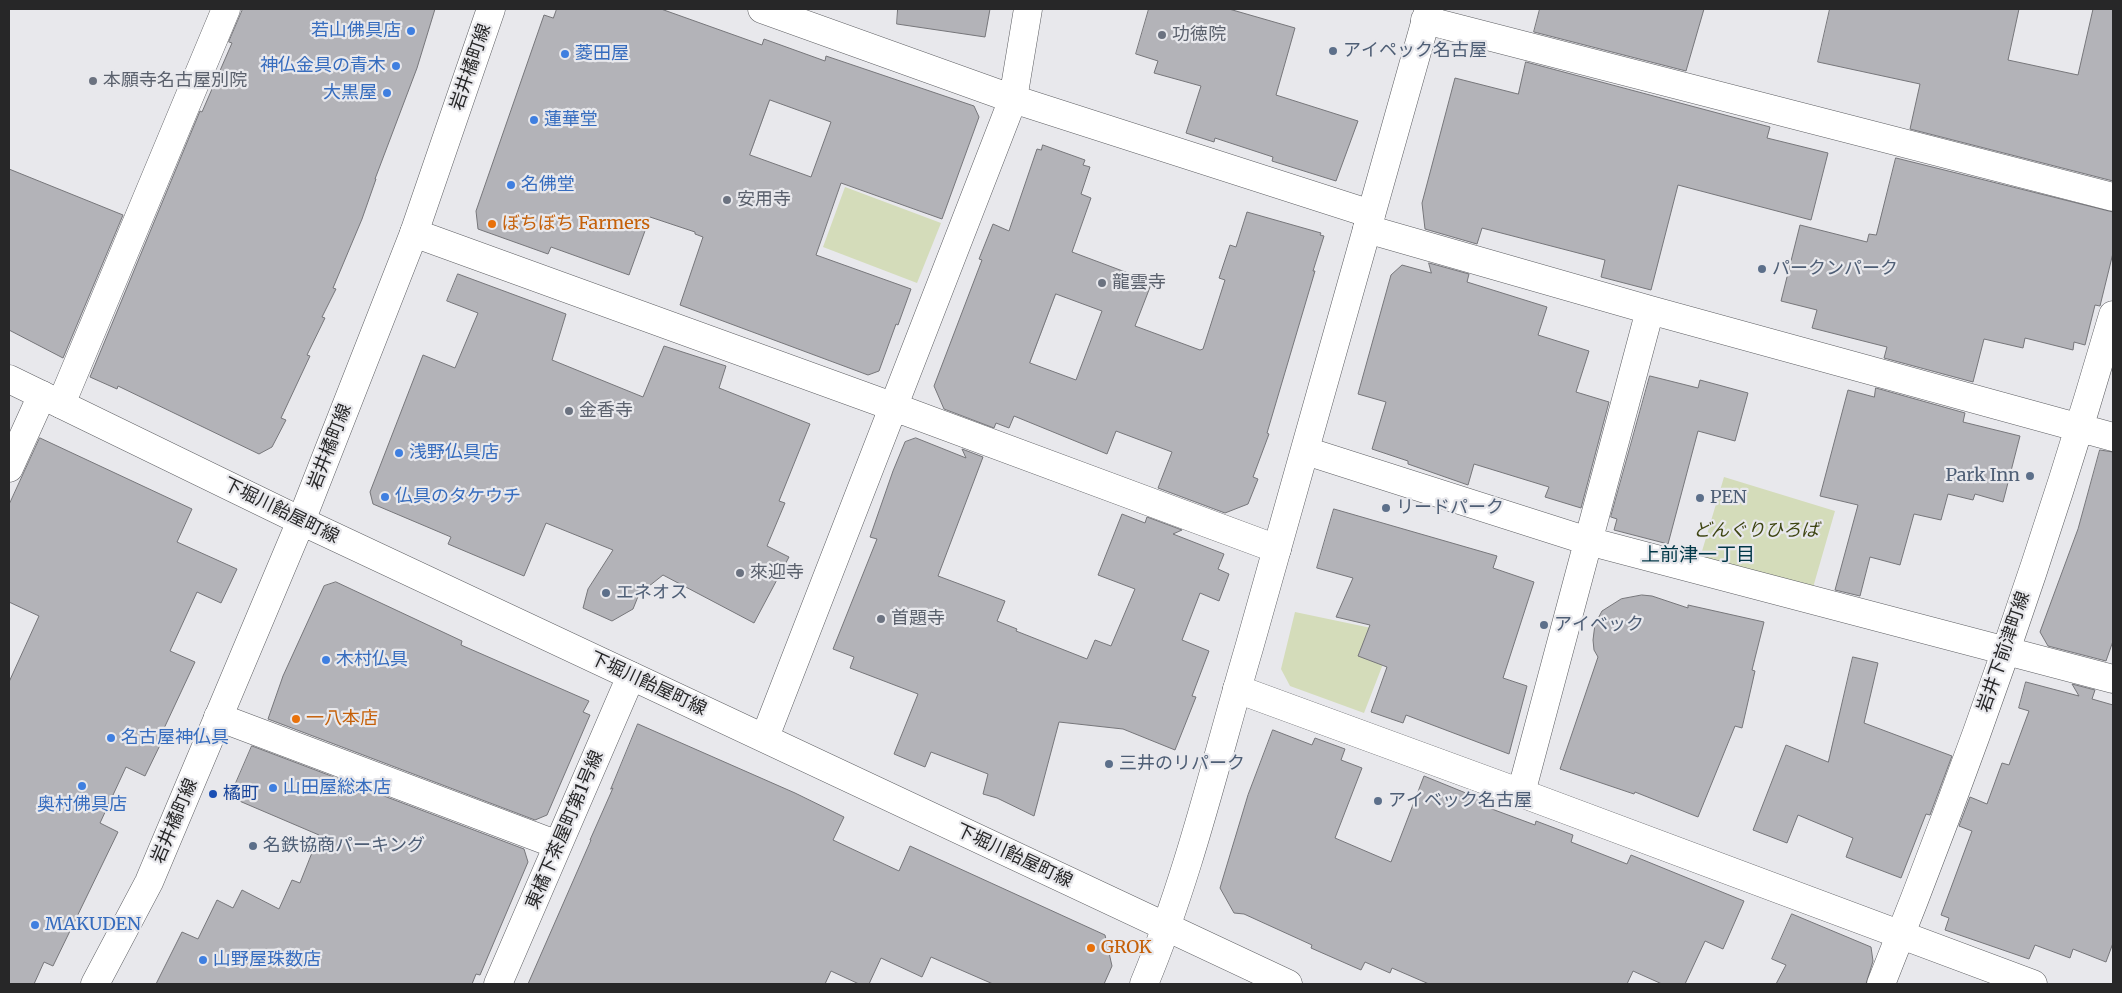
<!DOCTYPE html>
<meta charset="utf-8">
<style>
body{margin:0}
#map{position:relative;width:2122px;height:993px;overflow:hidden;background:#e8e8ec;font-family:Merriweather,serif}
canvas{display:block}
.frame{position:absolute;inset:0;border:10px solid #272728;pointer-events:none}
</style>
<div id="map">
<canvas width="2122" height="993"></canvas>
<div class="frame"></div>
</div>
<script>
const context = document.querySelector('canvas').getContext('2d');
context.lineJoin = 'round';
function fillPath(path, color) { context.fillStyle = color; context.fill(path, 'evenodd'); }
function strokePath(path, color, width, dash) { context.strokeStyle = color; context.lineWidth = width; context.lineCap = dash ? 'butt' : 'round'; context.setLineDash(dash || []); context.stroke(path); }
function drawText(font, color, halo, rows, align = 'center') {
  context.font = font + ' Merriweather,"Noto Sans JP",serif'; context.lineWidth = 4.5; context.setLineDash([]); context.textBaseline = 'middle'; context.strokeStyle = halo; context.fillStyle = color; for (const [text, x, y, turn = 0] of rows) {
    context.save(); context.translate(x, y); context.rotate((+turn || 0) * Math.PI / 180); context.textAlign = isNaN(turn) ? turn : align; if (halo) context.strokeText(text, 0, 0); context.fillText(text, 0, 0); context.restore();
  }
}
const green = new Path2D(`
 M845 187 941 223 917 283 823 247Z
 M1724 477 1835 511 1812 591 1700 558Z
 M1295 612 1395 633 1364 713 1290 686 1281 669Z`);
const building = new Path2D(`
 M243 9H435L417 68 375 179H376L362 219 333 288 336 289 322 317 325 318 307 355 310 356 281 418 286 420 272 447 259 454 118 386 117 389 90 377 200 111 202 112 232 43 229 42Z
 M557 9H661L762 45 764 39 825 61 826 56 974 106 979 117 942 219 841 183 816 255 911 289 898 325 896 324 879 371 868 375 680 305 703 237 695 234V232L650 217 629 275 551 247 548 254 478 229 476 211 544 15 553 18ZM770 100 831 122 811 177 750 155Z
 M898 9H990L985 37 897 24Z
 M1149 9H1229L1295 28 1276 95 1358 121 1336 181 1272 161 1273 157 1215 138 1214 142 1186 133 1201 86 1154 73 1158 61 1136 54Z
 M1540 9H1704L1686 71 1534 32Z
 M1830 9H2019L2008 60 2078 75 2093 9H2113V181L1910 129 1920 84 1818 62Z
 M1526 62 1770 127 1767 138 1828 153 1811 220 1678 185 1651 290 1601 277 1605 260 1482 228 1477 244 1425 229 1422 203 1455 78 1518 94Z
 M1043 145 1085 160 1083 165 1090 167 1081 194 1091 198 1072 252 1152 282 1135 326 1200 350 1203 349 1225 280 1219 278 1230 245 1236 247 1247 212 1321 233 1320 235 1324 236 1313 271H1315L1267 433 1269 434 1253 477 1258 479 1248 504 1225 513 1158 488 1172 452 1116 431 1107 454 1014 416 1009 428 996 423 994 428 944 409 934 386 982 260 979 259 993 224 1009 231 1037 149 1041 150ZM1056 294 1102 311 1076 380 1030 363Z
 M1896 158 2113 212V253L2100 306 2095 305 2085 345 2074 342 2073 350 2025 338 2023 348 1984 339 1973 382 1884 358 1887 347 1812 328 1817 310 1781 301 1800 225 1867 242 1869 234 1876 235Z
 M9 169 123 215 63 358 9 330Z
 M1429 263 1469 274 1467 282 1547 307 1538 335 1589 351 1576 392 1609 402 1581 508 1545 497 1549 487 1474 464 1468 485 1408 464V461L1372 449 1386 402 1358 394 1391 275 1402 265 1431 273Z
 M458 274 566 314 552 360 643 397 664 346 726 366 719 388 810 424 779 501 785 503 767 546 789 557 754 623 663 575 639 594 633 609 612 621 583 608 588 589 613 550 546 523 524 576 448 544 451 537 373 504 370 492 423 355 455 368 478 313 447 301Z
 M1650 376 1698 388 1700 380 1748 393 1735 441 1698 431 1668 544 1614 530 1617 519 1611 517Z
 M1876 388 1965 413 1963 422 2020 436 2003 502 1975 494 1973 500 1948 494 1941 520 1914 514 1900 565 1870 557 1860 596 1835 590 1858 505 1820 496 1848 390 1874 397Z
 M40 438 192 509 177 542 237 569 221 603 197 592 170 651 195 662 160 737 163 739 145 776 126 767 100 823 118 832 53 966 44 962 34 984H9V682L39 616 9 602V505Z
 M916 438 966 458 962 449 983 457 938 576 1005 601 997 621 1017 629 1016 631 1087 659 1095 640 1111 646 1135 589 1098 575 1122 514 1145 523 1147 517 1182 530 1173 534 1224 554 1218 569 1229 574 1219 601 1200 593 1182 640 1209 651 1192 696 1196 697 1175 750 1123 729 1059 722 1034 816 997 798 983 794 988 774 931 752 925 767 894 754 918 694 850 668 854 657 833 649 877 539 870 537 893 471 905 442Z
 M2100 450 2113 452V641L2106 661 2048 646 2040 632 2078 529Z
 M1334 509 1497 556 1493 568 1534 582 1503 678 1527 686 1509 754 1406 715 1403 723 1371 712 1387 667 1358 656 1370 625 1336 617 1353 578 1317 568Z
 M336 582 462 641 461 645 589 701 583 712 590 715 547 815 535 820 268 719 283 676 324 586Z
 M1642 595 1652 596 1688 608V605L1764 622 1752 670 1755 671 1742 728 1735 726 1698 817 1635 792 1634 794 1560 769 1598 657 1594 650 1593 640 1595 624 1602 611 1621 599Z
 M1853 657 1878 663 1864 723 1952 756 1930 815 1926 814 1901 878 1846 857 1853 838 1798 815 1787 843 1753 830 1786 745 1828 762Z
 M2026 682 2079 696 2072 684 2095 690 2092 699 2113 705V943L2106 962 2073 949 2070 958 2035 945 2029 959 1945 930 1949 918 1941 915 1972 831 1959 826 1970 797 1987 804 2002 763 2009 765 2029 711 2019 708Z
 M638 724 795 793 844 817 833 840 899 871 910 846 1105 935 1112 966 1104 984H993L931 957 922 977 881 958 869 984H859L831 971 825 984H528L591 840H590L613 788 611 789Z
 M1273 730 1312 745 1315 738 1345 749 1341 760 1362 768 1335 838 1391 862 1424 776 1483 800 1481 805 1535 825 1536 821 1573 835 1571 842 1627 864 1631 855 1744 901 1723 949 1705 941 1685 984H1662L1633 971 1627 984H1429L1392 968 1390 973 1365 962 1361 970 1311 948 1312 945 1244 914 1234 913 1220 888 1248 795Z
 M252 746 524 849 528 862 480 975 476 974 472 984H156L182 932 198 939 217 900 233 908 242 890 279 909 292 880 300 883 319 835 230 797Z
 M1792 914 1871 947 1873 961 1866 984H1776L1786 965 1772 959Z`);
const minor = new Path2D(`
 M762 9 1013 99 1371 214
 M1425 20 2113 197
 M1367 229 1650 310 2113 437
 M414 233 894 407 1277 549
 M61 404 226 9
 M1306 451 1588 541 2113 679
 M9 468 42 395
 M1237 689 1521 793 2033 984
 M218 717 558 845
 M765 737 1013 99 1028 9
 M1521 793 1650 310
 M498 984 631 676
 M1881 984C1969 765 2047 542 2113 315`);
const tertiary = new Path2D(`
 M9 379 301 521 1288 984
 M95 984 149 882 301 521 414 233 491 9
 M1144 984C1189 876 1216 760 1249 648 1310 435 1368 222 1429 9`);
const markers = [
 [411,31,5,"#3f7fe0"],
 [1162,35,5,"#6b7280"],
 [1333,51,5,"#5c6f8a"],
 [565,54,5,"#3f7fe0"],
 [396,66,5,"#3f7fe0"],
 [93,81,5,"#6b7280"],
 [387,93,5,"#3f7fe0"],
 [534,120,5,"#3f7fe0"],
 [511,185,5,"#3f7fe0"],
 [727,200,5,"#6b7280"],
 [492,224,5,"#e8710a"],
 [1762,269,5,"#5c6f8a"],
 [1102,283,5,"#6b7280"],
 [569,411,5,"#6b7280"],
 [399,453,5,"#3f7fe0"],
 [2030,476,5,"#5c6f8a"],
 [385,497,5,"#3f7fe0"],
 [1700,498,5,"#5c6f8a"],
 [1386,508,5,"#5c6f8a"],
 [740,573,5,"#6b7280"],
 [606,593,5,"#5c6f8a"],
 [881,619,5,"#6b7280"],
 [1544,625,5,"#5c6f8a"],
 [326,660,5,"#3f7fe0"],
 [296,719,5,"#e8710a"],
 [111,738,5,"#3f7fe0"],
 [1109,764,5,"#5c6f8a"],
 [82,786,5,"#3f7fe0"],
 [273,788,5,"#3f7fe0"],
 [213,794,5,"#1a4fb4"],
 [1378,801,5,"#5c6f8a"],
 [253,846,5,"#5c6f8a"],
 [35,925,5,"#3f7fe0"],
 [1091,948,5,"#e8710a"],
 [203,960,5,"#3f7fe0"]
];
const shopNames = [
 ["若山佛具店",401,31,"right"],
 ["菱田屋",575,54],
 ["神仏金具の青木",386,66,"right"],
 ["大黒屋",377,93,"right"],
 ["蓮華堂",544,120],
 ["名佛堂",521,185],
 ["浅野仏具店",409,453],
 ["仏具のタケウチ",395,497],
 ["木村仏具",336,660],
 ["名古屋神仏具",121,738],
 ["山田屋総本店",283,788],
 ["奥村佛具店",82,805,"center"],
 ["MAKUDEN",45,925],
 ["山野屋珠数店",213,960]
];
const worshipNames = [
 ["功徳院",1172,35],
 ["本願寺名古屋別院",103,81],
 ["安用寺",737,200],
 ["龍雲寺",1112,283],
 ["金香寺",579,411],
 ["來迎寺",750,573],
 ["首題寺",891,619]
];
const serviceNames = [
 ["アイペック名古屋",1343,51],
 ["パークンパーク",1772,269],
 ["Park Inn",2020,476,"right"],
 ["PEN",1710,498],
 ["リードパーク",1396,508],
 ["エネオス",616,593],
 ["アイベック",1554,625],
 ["三井のリパーク",1119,764],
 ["アイベック名古屋",1388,801],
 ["名鉄協商パーキング",263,846]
];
const streetNames = [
 ["岩井橘町線",471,67,-71],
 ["岩井橘町線",330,447,-69],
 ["下堀川飴屋町線",281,511,26],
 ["岩井下前津町線",2004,652,-71],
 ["下堀川飴屋町線",648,684,25],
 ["岩井橘町線",175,821,-67],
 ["東橘下茶屋町第1号線",565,830,-67],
 ["下堀川飴屋町線",1014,856,25]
];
const foodNames = [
 ["ぼちぼち Farmers",502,224],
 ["一八本店",306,719],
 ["GROK",1101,948]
];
const parkNames = [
 ["どんぐりひろば",1756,531]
];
const transitNames = [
 ["橘町",223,794]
];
const neighbourhoodNames = [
 ["上前津一丁目",1698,556]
];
fillPath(green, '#d4dcba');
fillPath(building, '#b3b3b8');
strokePath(building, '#76767a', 1);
strokePath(minor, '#5e5f63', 29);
strokePath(tertiary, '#5e5f63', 29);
strokePath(minor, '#fff', 28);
strokePath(tertiary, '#fff', 28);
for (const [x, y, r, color] of markers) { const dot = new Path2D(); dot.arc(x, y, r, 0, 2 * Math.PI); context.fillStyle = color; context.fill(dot); strokePath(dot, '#e8e8ec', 2); }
drawText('18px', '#366cbe', '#e8e8ec', shopNames, 'left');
drawText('18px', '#5b616d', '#e8e8ec', worshipNames, 'left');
drawText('18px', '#4e5e75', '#e8e8ec', serviceNames, 'left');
drawText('18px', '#272728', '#e8e8ec', streetNames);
drawText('18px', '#c56008', '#e8e8ec', foodNames, 'left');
drawText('italic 18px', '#3e4512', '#e8e8ec', parkNames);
drawText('18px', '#164399', '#e8e8ec', transitNames, 'left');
drawText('19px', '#003747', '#e8e8ec', neighbourhoodNames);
</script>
